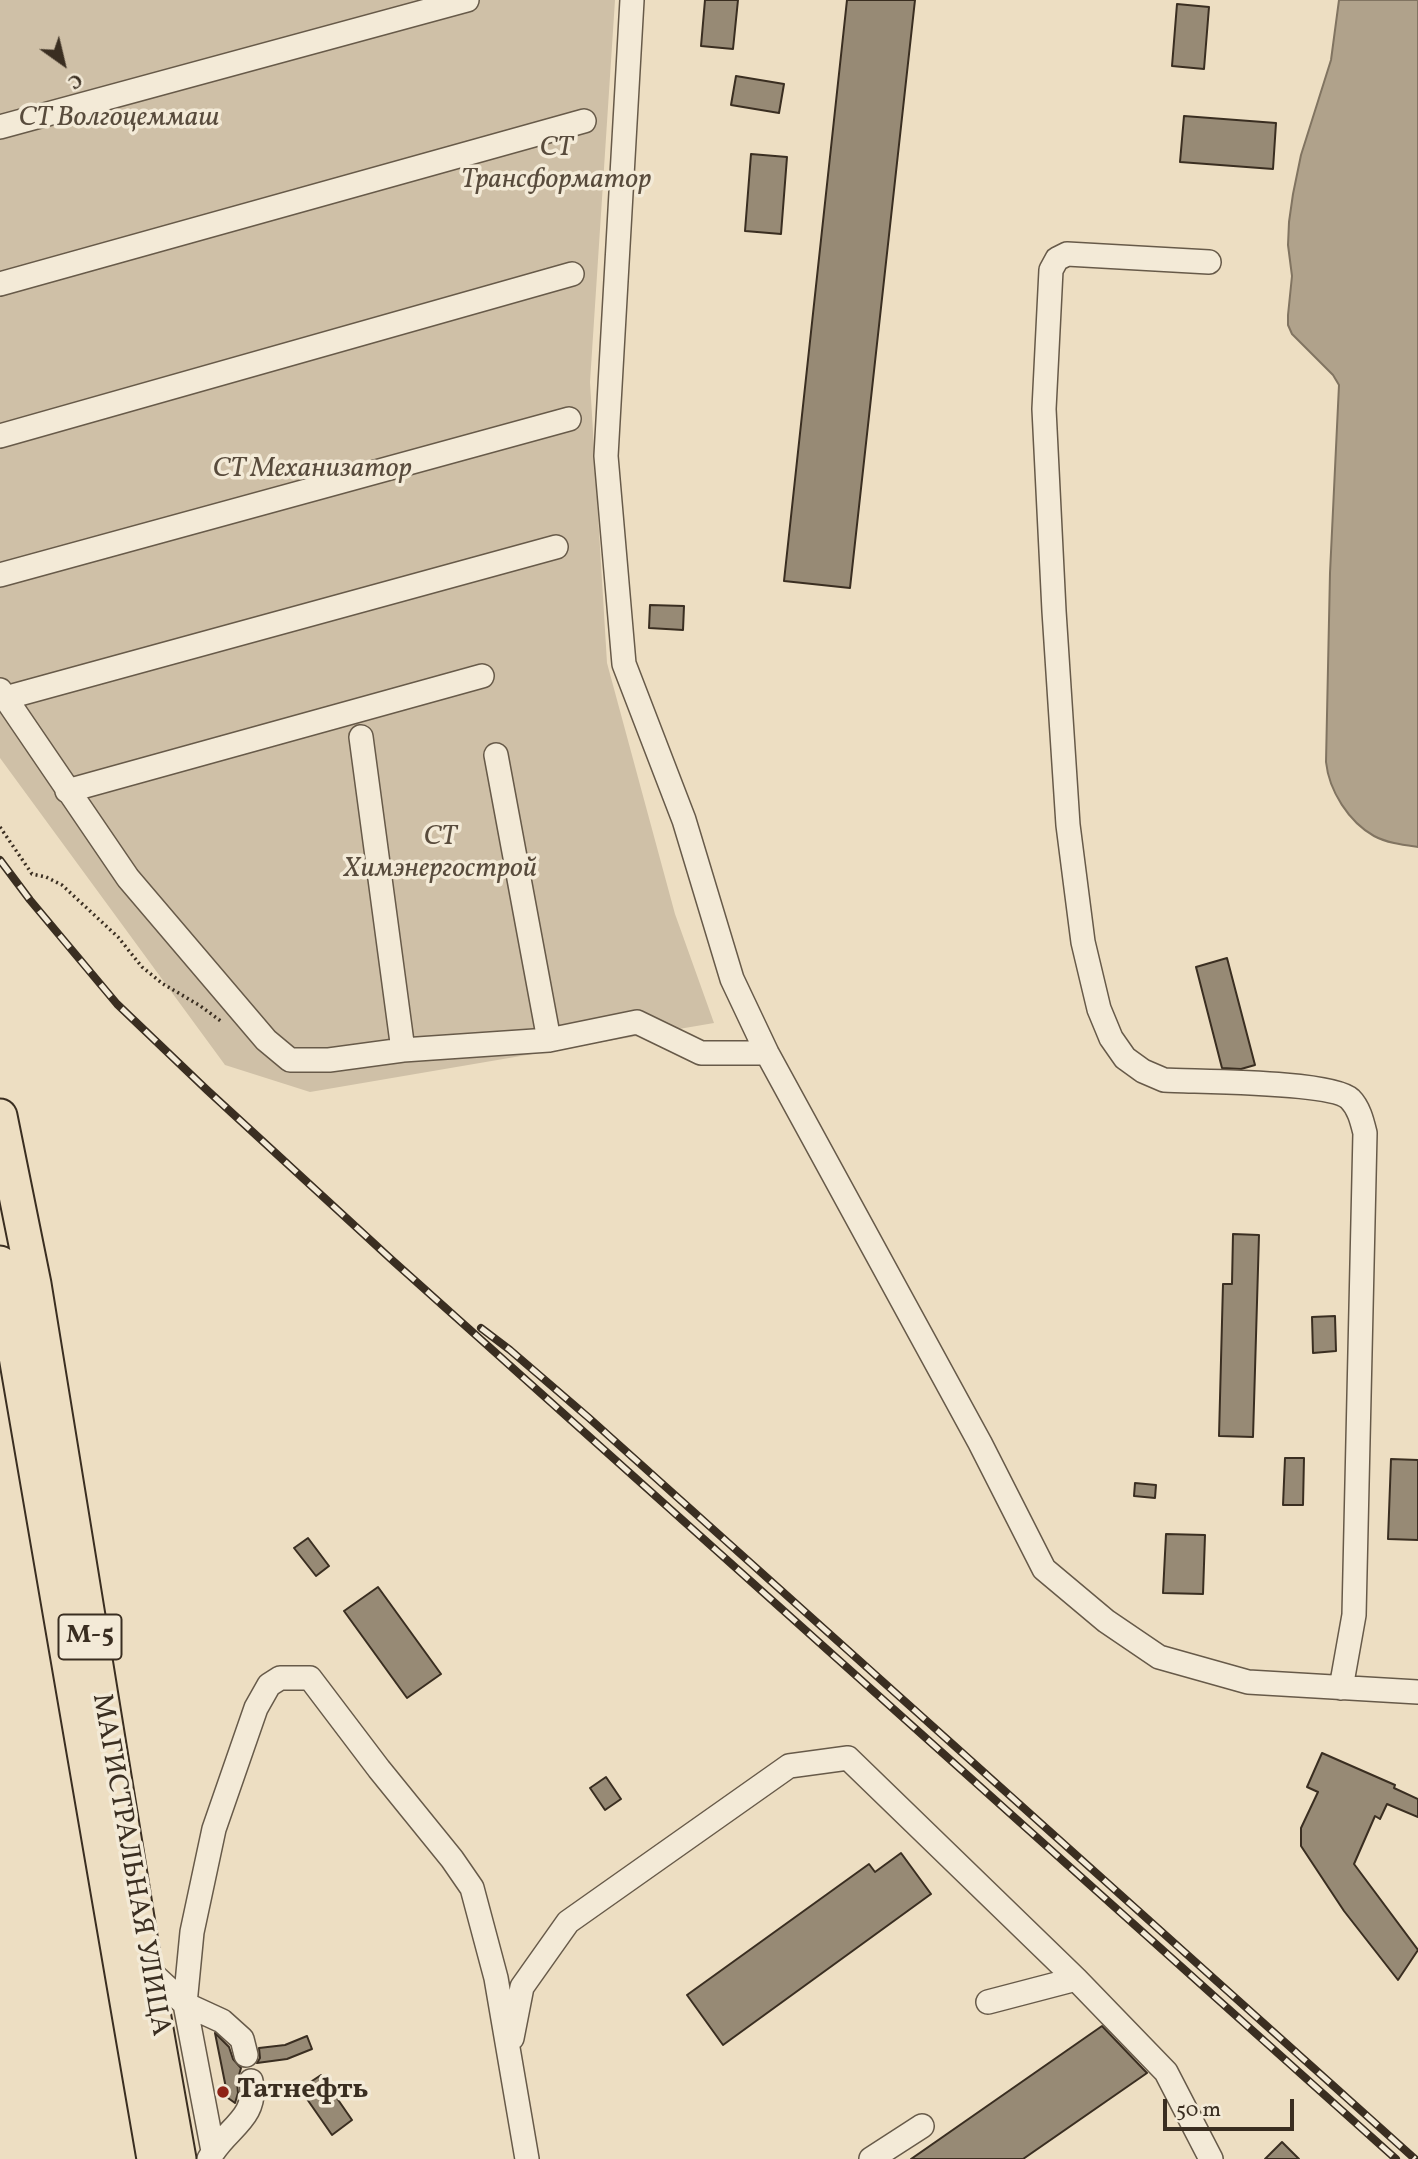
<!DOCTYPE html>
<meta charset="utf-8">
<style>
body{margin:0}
#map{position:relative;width:1418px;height:2159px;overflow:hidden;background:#eddec2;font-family:Vollkorn,serif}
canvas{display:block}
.north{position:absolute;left:28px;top:28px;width:70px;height:70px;-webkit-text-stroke:5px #f3ead7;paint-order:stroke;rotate:146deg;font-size:19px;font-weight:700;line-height:28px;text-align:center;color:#3a2e21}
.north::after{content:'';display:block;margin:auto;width:24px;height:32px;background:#3a2e21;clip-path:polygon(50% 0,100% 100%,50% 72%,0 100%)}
.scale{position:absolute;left:1163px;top:2099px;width:131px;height:32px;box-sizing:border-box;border:4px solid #3a2e21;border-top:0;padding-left:9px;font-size:21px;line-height:24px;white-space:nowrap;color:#3a2e21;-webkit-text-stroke:5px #f3ead7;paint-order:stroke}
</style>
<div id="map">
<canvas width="1418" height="2159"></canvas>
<div class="north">С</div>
<div class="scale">50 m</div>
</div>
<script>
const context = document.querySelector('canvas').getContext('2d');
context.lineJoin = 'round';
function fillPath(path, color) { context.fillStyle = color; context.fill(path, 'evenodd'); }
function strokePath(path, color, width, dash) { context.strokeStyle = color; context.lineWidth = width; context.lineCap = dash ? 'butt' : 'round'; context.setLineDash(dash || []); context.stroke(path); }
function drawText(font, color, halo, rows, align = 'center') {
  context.font = font + ' Vollkorn,serif'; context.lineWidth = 7; context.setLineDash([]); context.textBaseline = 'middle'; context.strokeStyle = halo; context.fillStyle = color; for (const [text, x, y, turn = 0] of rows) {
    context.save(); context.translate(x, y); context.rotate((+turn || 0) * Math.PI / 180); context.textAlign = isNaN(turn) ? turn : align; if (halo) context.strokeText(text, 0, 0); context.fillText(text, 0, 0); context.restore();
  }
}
const green = new Path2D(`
 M0 0H615L590 382 607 663 675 914 714 1023 310 1092 225 1065 0 758Z`);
const water = new Path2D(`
 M1339 0H1418V847C1404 845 1387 843 1374 836 1349 822 1329 791 1326 762L1330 573 1339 385 1333 375 1292 334 1288 325V315L1292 276 1288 245 1289 222 1293 194 1301 155 1331 60Z`);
const building = new Path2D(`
 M705 0H738L733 49 701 46Z
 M847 0H915L850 588 784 581Z
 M1177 4 1209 7 1204 69 1172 66Z
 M736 76 784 84 779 113 731 105Z
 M1184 116 1276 123 1273 169 1180 162Z
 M751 154 787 157 781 234 745 231Z
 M650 605 684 606 683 630 649 628Z
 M1227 958 1255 1065 1241 1069 1222 1068 1196 967Z
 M1233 1234 1259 1235 1253 1437 1219 1436 1223 1284H1232Z
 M1335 1316 1336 1351 1313 1353 1312 1317Z
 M1285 1458H1304L1303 1505H1283Z
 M1391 1459 1418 1460V1540L1388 1539Z
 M1135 1483 1156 1485 1155 1498 1134 1496Z
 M1166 1534 1205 1535 1203 1594 1163 1593Z
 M308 1538 329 1566 316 1576 294 1548Z
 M378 1587 441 1674 407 1698 344 1611Z
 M1322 1753 1395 1785 1394 1788 1418 1799V1817L1387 1804 1380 1819 1375 1816 1354 1864 1418 1950 1398 1980 1344 1911 1301 1846V1828L1318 1792 1307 1787Z
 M606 1777 621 1799 605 1810 590 1788Z
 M901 1853 931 1894 723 2045 687 1995 869 1864 875 1872Z
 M1102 2026 1147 2073 1023 2159H911Z
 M215 2033 229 2047 233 2059 241 2068 237 2082 238 2093 235 2103 228 2098Z
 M307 2036 312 2049 287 2059 257 2063 260 2058 259 2048 285 2045Z
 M321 2075 352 2120 332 2135 300 2089Z
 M1282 2142 1299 2159H1265Z`);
const path = new Path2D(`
 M0 827 32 874 46 877 62 885 118 937 142 967 163 984 199 1005 222 1022`);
const minor = new Path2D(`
 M632 0 606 456 624 664 684 820 732 979 767 1053 980 1443 1044 1569 1106 1621 1159 1657 1248 1682 1418 1692
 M0 127 467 0
 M1209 262 1067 254 1057 259 1051 270 1044 409 1054 611 1068 825 1083 942 1099 1009 1111 1038 1125 1058 1143 1071 1164 1080C1196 1082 1331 1081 1350 1099 1359 1108 1362 1121 1365 1133L1354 1615 1341 1688
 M0 284 584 121
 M0 436 572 274
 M0 575 569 419
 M0 690 128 878 266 1040 290 1060H329L403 1050 549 1040 637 1022 701 1053H767
 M5 698 556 547
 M361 737 403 1050
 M496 755 549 1040
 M67 791 482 676
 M145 1967 185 2004 213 2151
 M988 2002 1076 1979 1166 2072 1211 2159
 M512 2038 522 1987 568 1922 789 1766 848 1758 1076 1979
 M246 2055 242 2039 222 2021 185 2004 192 1932 214 1829 256 1708 269 1685 280 1678H310L379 1769 452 1859 472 1888 496 1978 527 2159
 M209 2159C224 2129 259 2119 251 2081
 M871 2159 922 2126`);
const highway = new Path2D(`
 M0 1116 34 1284 145 1967 179 2159
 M0 1263 154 2159`);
const rail = new Path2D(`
 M0 860 30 900 117 1004 207 1090 392 1260 1396 2159
 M481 1328 510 1350 589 1418 1415 2159`);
const markers = [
 [223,2092,7,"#8f2418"]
];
const shields = [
 [90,1637,63]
];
const shieldNames = [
 ["М-5",90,1637]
];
const parkNames = [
 ["СТ Волгоцеммаш",119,120],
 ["СТ",556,150],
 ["Трансформатор",556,182],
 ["СТ Механизатор",312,471],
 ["СТ",440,839],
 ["Химэнергострой",440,871]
];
const streetNames = [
 ["МАГИСТРАЛЬНАЯ УЛИЦА",129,1865,80]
];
const poiNames = [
 ["Татнефть",237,2092]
];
fillPath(green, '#cfc0a7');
fillPath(water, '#b0a28b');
strokePath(water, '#817461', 2);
fillPath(building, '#978a75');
strokePath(building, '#3a2e21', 2);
strokePath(minor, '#675a49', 26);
strokePath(highway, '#3a2e21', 37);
strokePath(path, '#3a2e21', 3.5, [2, 3.5]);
strokePath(minor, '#f3ead7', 23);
strokePath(highway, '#eddec2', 33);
strokePath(rail, '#3a2e21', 8);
strokePath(rail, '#f3ead7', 5, [16]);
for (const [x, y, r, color] of markers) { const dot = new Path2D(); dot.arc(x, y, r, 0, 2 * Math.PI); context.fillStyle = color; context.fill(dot); strokePath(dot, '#f3ead7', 2.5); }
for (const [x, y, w] of shields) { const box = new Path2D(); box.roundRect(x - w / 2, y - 22.5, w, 45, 5); context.fillStyle = '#f3ead7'; context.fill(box); strokePath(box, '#3a2e21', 2); }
drawText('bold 26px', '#3a2e21', null, shieldNames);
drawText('italic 28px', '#584b3c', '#f3ead7', parkNames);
drawText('28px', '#3a2e21', '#f3ead7', streetNames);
drawText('bold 28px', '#3a2e21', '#f3ead7', poiNames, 'left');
</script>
